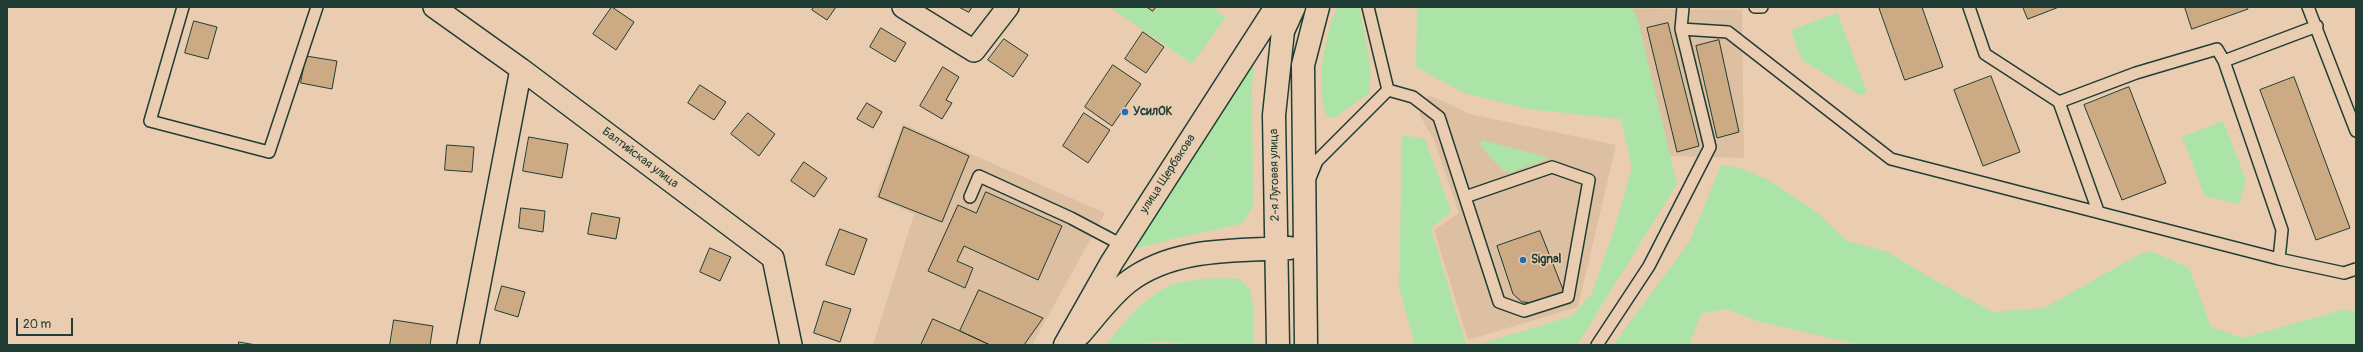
<!DOCTYPE html>
<meta charset="utf-8">
<style>
body{margin:0}
#map{position:relative;width:2363px;height:352px;overflow:hidden;background:#eacdb1;font-family:Pangolin,sans-serif}
canvas{display:block}
.frame{position:absolute;inset:0;border:8px solid #1f3d34;pointer-events:none}
.scale{position:absolute;left:16px;top:318px;width:57px;height:18px;box-sizing:border-box;border:2px solid #1f3d34;border-top:0;padding-left:5px;font-size:12px;line-height:14px;white-space:nowrap;color:#1f3d34;-webkit-text-stroke:3px #eacdb1;paint-order:stroke}
</style>
<div id="map">
<canvas width="2363" height="352"></canvas>
<div class="frame"></div>
<div class="scale">20 m</div>
</div>
<script>
const context = document.querySelector('canvas').getContext('2d');
context.lineJoin = 'round';
function fillPath(path, color) { context.fillStyle = color; context.fill(path, 'evenodd'); }
function strokePath(path, color, width, dash) { context.strokeStyle = color; context.lineWidth = width; context.lineCap = dash ? 'butt' : 'round'; context.setLineDash(dash || []); context.stroke(path); }
function drawText(font, color, halo, rows, align = 'center') {
  context.font = font + ' Pangolin,sans-serif'; context.lineWidth = 3; context.setLineDash([]); context.textBaseline = 'middle'; context.strokeStyle = halo; context.fillStyle = color; for (const [text, x, y, turn = 0] of rows) {
    context.save(); context.translate(x, y); context.rotate((+turn || 0) * Math.PI / 180); context.textAlign = isNaN(turn) ? turn : align; if (halo) context.strokeText(text, 0, 0); context.fillText(text, 0, 0); context.restore();
  }
}
const built = new Path2D(`
 M1598 8 1742 10 1744 158 1639 155Z
 M1429 95 1470 114 1616 145 1578 307 1468 340 1434 230 1459 213 1434 140 1419 114Z
 M903 124 1105 213 1032 345H873L914 214 875 197Z`);
const green = new Path2D(`
 M1110 7H1146L1154 12 1158 7H1211L1226 17 1192 64Z
 M1338 7H1359L1371 69 1369 93 1334 118 1328 117C1313 93 1325 30 1338 7Z
 M1417 7H1632L1638 20 1677 184 1577 345H1477L1572 316 1592 293 1613 233 1632 168 1621 119 1528 109 1464 93 1416 67Z
 M1837 13 1867 92 1860 95 1802 60 1791 30Z
 M1255 57 1252 88 1253 205 1243 223C1206 233 1169 238 1132 250Z
 M2223 121 2246 180 2239 204 2205 196 2182 137Z
 M1402 135 1425 139 1451 211 1431 229 1466 345H1415L1399 287Z
 M1482 140 1550 158 1511 172 1502 170 1480 145Z
 M1721 165 1741 168 1770 181 1818 213 1847 241 1888 252 1934 280 1993 312 2044 308 2142 253 2153 252 2189 268 2211 327 2243 338 2342 310 2356 311V345H1862L1760 322 1726 309 1701 314 1689 345H1613L1690 241Z
 M1220 278 1240 279 1251 291 1253 309V345H1199L1161 341 1133 345H1106C1121 326 1143 299 1166 287 1182 280 1203 279 1220 278Z`);
const building = new Path2D(`
 M612 7 634 22 616 50 593 34Z
 M814 7H836L827 20 812 10Z
 M959 7H972L969 12Z
 M1147 7H1156L1153 11Z
 M1879 7H1922L1943 67 1905 80Z
 M2023 7H2059L2028 19Z
 M2185 7H2247L2248 9 2192 29Z
 M194 21 217 27 208 59 185 53Z
 M1668 23 1699 146 1677 152 1647 28Z
 M881 28 906 43 895 62 870 47Z
 M1143 32 1164 47 1146 73 1125 59Z
 M1004 39 1028 55 1013 77 988 60Z
 M1719 40 1739 132 1717 138 1696 46Z
 M306 56 337 61 332 89 301 83Z
 M1113 65 1141 84 1112 126 1085 107Z
 M943 67 959 77 946 100 952 103 942 119 920 106Z
 M1991 76 2020 152 1983 166 1954 90Z
 M2294 77 2350 228 2316 240 2260 90Z
 M700 85 726 102 714 120 688 103Z
 M2129 87 2166 183 2122 200 2084 105Z
 M867 103 882 112 873 128 857 119Z
 M748 113 775 134 759 156 731 134Z
 M1084 113 1110 130 1088 163 1063 146Z
 M904 127 969 156 942 222 879 197Z
 M529 137 568 144 562 178 523 171Z
 M447 145 474 147 472 172 445 170Z
 M804 162 827 178 814 197 791 181Z
 M986 192 1062 226 1038 280 964 246 957 261 973 268 965 288 928 271 958 205 976 213Z
 M521 208 545 211 543 232 519 228Z
 M592 213 620 218 616 239 588 234Z
 M840 229 867 239 854 275 826 265Z
 M1540 231 1564 292 1537 303 1522 302 1513 294 1497 246Z
 M710 248 731 257 720 281 700 272Z
 M502 286 525 292 518 317 495 310Z
 M979 290 1043 318 1024 345H990L960 331Z
 M824 301 851 309 840 342 814 333Z
 M933 319 960 331 990 345H921Z
 M394 320 433 326 430 345H390Z
 M239 342 256 345H239Z`);
const lane = new Path2D(`
 M183 7 150 121 269 152 317 7
 M1368 7 1388 90
 M1755 7H1762
 M1969 7 1985 54 2059 102
 M2308 7 2356 131
 M1681 29 1728 32 1891 159 2279 259 2344 273 2356 269
 M1388 90 1413 97 1439 117 1499 302 1524 311 1568 297 1589 180 1552 167 1465 197
 M1310 178 1317 161 1388 90
 M970 197 979 176 1071 218 1122 245
 M2098 211 2059 102 2136 73 2217 49 2224 61
 M2279 259 2282 230 2224 61 2317 26
 M1597 345 1649 266 1710 147 1681 29 1683 7`);
const street = new Path2D(`
 M434 7 521 69 773 258 791 345
 M903 7 974 51 1008 7
 M468 345 521 69`);
const secondary = new Path2D(`
 M1080 334C1095 317 1110 296 1128 282 1174 247 1236 251 1290 248
 M1065 345 1112 262 1276 7
 M1278 345 1274 115 1283 31 1294 7
 M1306 345 1303 65 1318 7`);
const markers = [
 [1125,112,4,"#1f6fb2"],
 [1523,260,4,"#1f6fb2"]
];
const poiNames = [
 ["УсилОК",1133,112],
 ["Signal",1531,260]
];
const streetNames = [
 ["Балтийская улица",640,158,37],
 ["улица Щербакова",1168,174,-57],
 ["2-я Луговая улица",1275,175,-91]
];
fillPath(built, '#ddbfa2');
fillPath(green, '#ace4a8');
fillPath(building, '#cbaa84');
strokePath(building, '#1f3d34', 1);
strokePath(lane, '#1f3d34', 14);
strokePath(street, '#1f3d34', 24);
strokePath(secondary, '#1f3d34', 25);
strokePath(lane, '#eacdb1', 11);
strokePath(street, '#eacdb1', 21);
strokePath(secondary, '#eacdb1', 22);
for (const [x, y, r, color] of markers) { const dot = new Path2D(); dot.arc(x, y, r, 0, 2 * Math.PI); context.fillStyle = color; context.fill(dot); strokePath(dot, '#eacdb1', 1.5); }
drawText('bold 12px', '#1f3d34', '#eacdb1', poiNames, 'left');
drawText('12px', '#1f3d34', '#eacdb1', streetNames);
</script>
